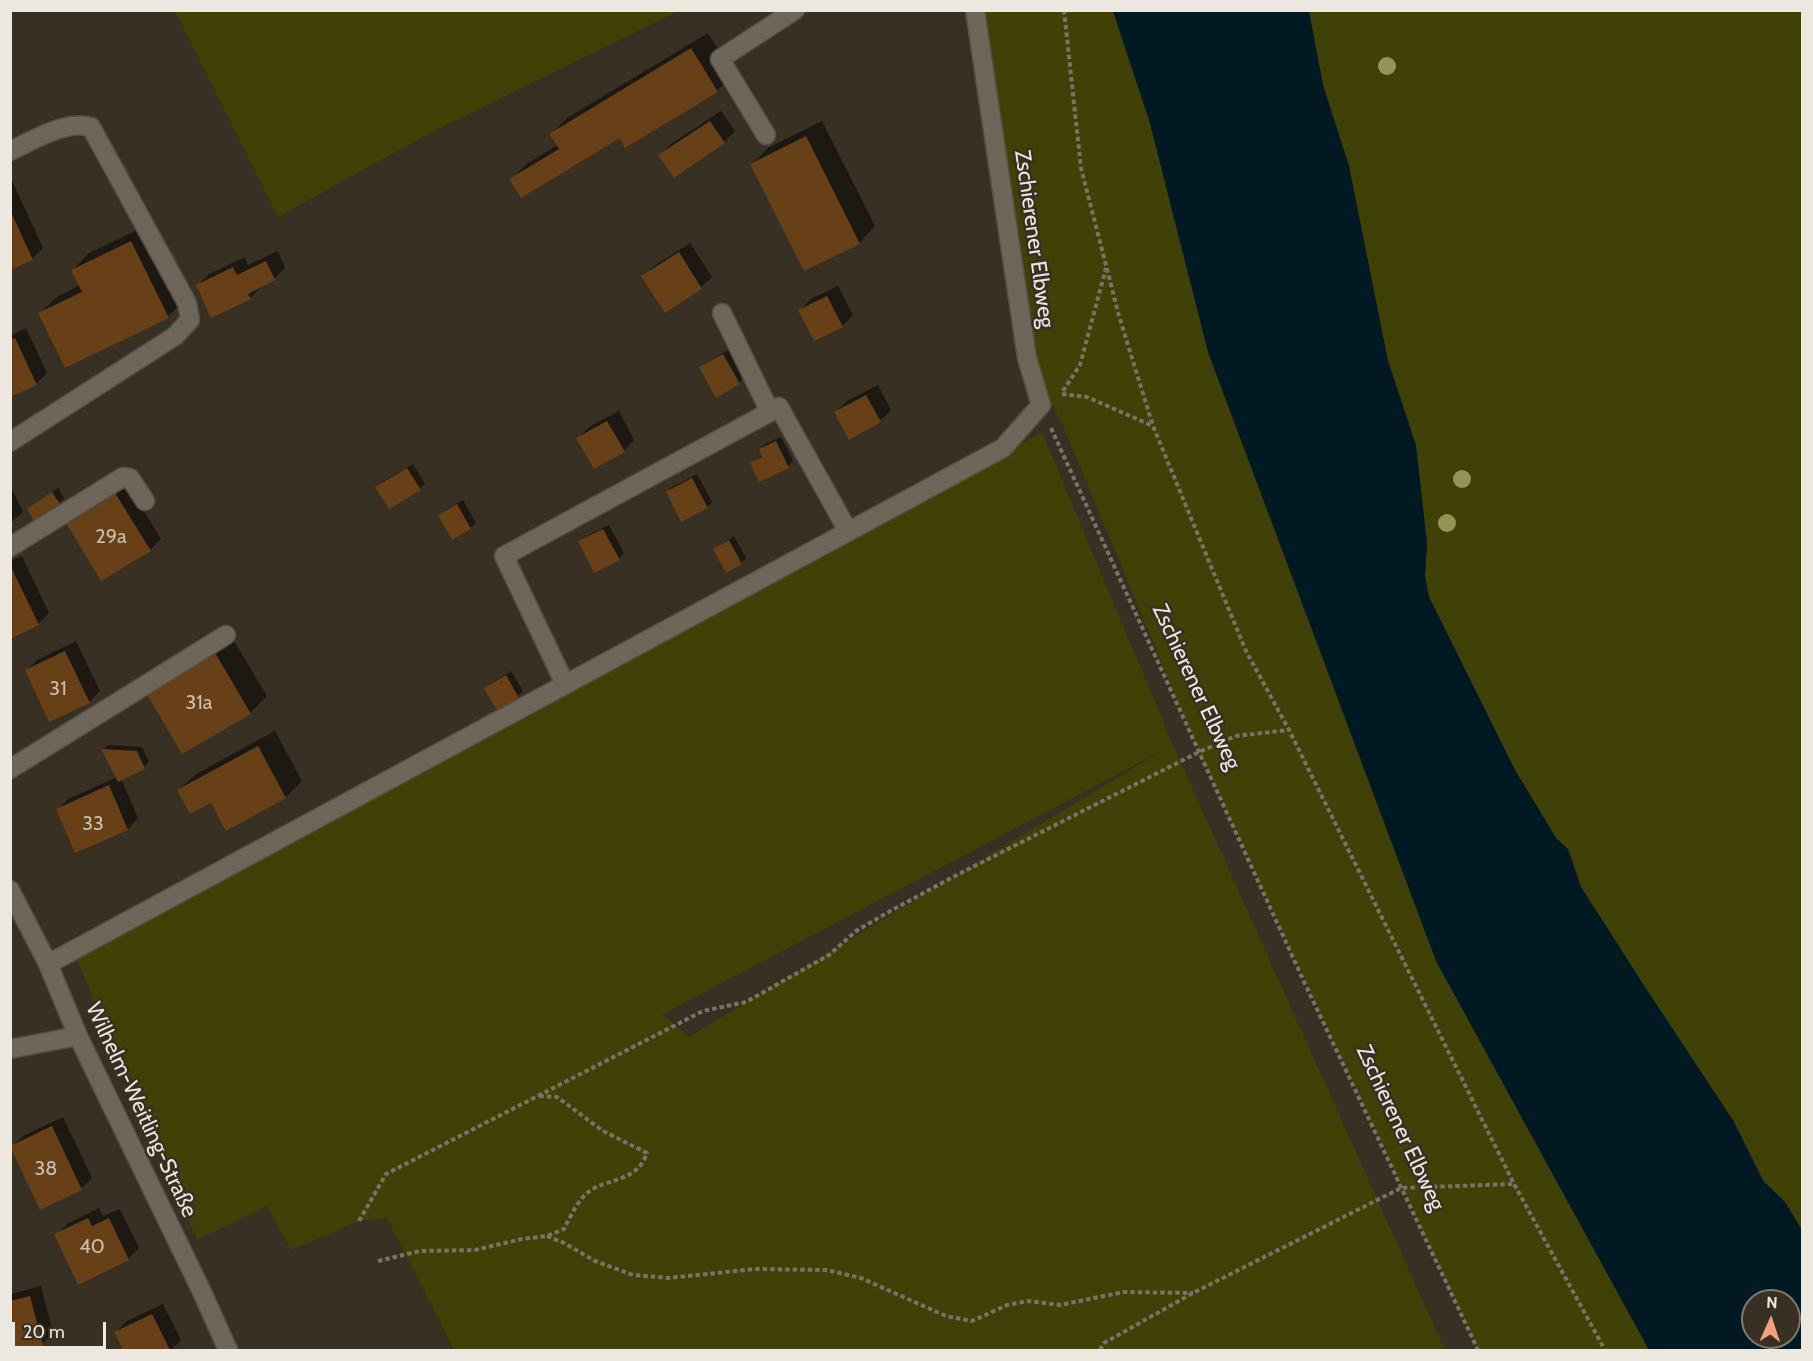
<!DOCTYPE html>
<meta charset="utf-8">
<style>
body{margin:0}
#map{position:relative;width:1813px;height:1361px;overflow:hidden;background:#373023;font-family:Cabin,sans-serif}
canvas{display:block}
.frame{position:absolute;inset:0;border:12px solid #ece8e0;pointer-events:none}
.north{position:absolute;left:1741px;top:1289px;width:60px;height:60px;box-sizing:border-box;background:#373023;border:2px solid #7f7a6f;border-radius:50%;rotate:3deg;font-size:16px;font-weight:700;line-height:24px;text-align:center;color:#ece8e0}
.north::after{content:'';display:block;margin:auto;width:21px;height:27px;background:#f0a27a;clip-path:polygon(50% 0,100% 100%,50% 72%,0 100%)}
.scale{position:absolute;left:12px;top:1322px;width:94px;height:27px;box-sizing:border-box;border:3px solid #ece8e0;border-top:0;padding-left:8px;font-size:18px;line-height:21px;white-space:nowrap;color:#ece8e0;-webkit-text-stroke:4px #373023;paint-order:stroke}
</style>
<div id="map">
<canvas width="1813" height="1361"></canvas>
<div class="frame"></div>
<div class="north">N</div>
<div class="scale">20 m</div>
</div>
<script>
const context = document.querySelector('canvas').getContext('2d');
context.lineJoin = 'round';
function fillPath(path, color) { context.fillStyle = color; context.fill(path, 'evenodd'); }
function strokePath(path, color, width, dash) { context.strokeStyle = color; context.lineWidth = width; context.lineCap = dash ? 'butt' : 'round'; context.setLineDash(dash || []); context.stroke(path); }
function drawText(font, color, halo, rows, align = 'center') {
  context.font = font + ' Cabin,sans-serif'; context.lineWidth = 5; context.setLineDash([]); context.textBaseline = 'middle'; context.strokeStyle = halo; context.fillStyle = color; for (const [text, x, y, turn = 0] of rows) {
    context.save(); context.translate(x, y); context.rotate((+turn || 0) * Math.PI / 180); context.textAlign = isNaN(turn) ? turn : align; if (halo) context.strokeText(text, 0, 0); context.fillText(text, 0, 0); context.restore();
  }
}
const green = new Path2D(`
 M175 11H678L430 133 278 217Z
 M979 11H1113L1150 123 1208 352 1436 961 1649 1350H1478L1199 752 1061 421 1027 358Z
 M1309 11H1802V1230L1785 1202 1764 1181 1734 1122 1645 987 1581 887 1568 849 1556 838 1515 770 1429 597 1425 576 1427 543 1415 445 1388 361 1349 166 1323 85Z
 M1042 432 1173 745 1445 1350H454L387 1218 359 1221 291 1250 267 1206 197 1240 77 960ZM1160 752 689 1037 663 1015V1014Z`);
const water = new Path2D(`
 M1113 11H1309L1323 85 1349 166 1388 361 1416 445 1427 543 1425 576 1429 597 1515 770 1556 838 1568 849 1581 887 1645 987 1734 1122 1763 1181 1785 1202 1802 1230V1350H1649L1436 961 1208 352 1150 123ZM1753 1301H1789V1337H1753Z`);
const shadow = new Path2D(`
 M708 33 733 74 717 91 620 136 511 179 528 163 558 145 551 134 567 118Z
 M721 111 735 131 724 142 660 155 671 144Z
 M822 121 875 226 859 243 752 164 768 148Z
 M10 176 43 248 32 259 10 269Z
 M148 225 184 300 168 317 40 313 57 297 80 285 73 270 89 253Z
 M690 243 712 277 701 287 665 311 643 277 654 266Z
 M278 251 285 268 274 279 261 287 250 298 198 285 209 274 245 257 248 265Z
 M838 286 853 315 842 326 800 310 811 299Z
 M26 328 47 373 36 384 10 395V336Z
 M728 350 744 378 739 383 701 368 706 363Z
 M878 385 891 410 880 421 836 412 847 401Z
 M619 411 634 440 624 451 578 438 589 427Z
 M781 437 793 461 788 466 752 463 763 455 760 449 765 444Z
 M413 464 425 484 420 489 377 487 382 482Z
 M697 474 712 502 707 507 667 492 673 487Z
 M127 483 161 539 150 550 68 523 79 512Z
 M10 485 23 512 10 523Z
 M58 488 64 498 59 503 29 509Z
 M463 500 476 523 470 528 452 538 440 515 445 510Z
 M609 525 624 553 619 559 580 542 585 537Z
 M734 536 746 558 741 563 715 550 720 545Z
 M22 556 49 613 38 624 10 637V561Z
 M231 636 267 696 250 713 182 752 146 691Z
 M76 641 100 691 89 702 26 671 37 660Z
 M511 671 523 691 518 696 486 688 491 683Z
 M275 731 302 781 286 797 212 801 179 790 196 774Z
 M108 745 142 747 149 762 144 767 121 779 138 818 128 829 76 851 57 810 68 799 117 777 103 749Z
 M63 1117 92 1178 81 1189 12 1147 23 1136Z
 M99 1208 103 1216 120 1209 139 1248 128 1259 56 1235 67 1224Z
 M41 1286 53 1333 42 1344 15 1350 10 1335V1296L14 1293Z
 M163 1304 181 1340 171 1350H125L116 1332 127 1321Z`);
const building = new Path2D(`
 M691 48 718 92 625 148 620 138 521 198 509 179 559 149 549 134Z
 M710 121 725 143 674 178 658 155Z
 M806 136 860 244 804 271 750 164Z
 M10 210 33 260 10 270Z
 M131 241 169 318 65 368 38 313 82 292 71 270Z
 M679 252 702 289 665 313 641 276Z
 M266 261 275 280 248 294 251 299 211 318 196 285 233 267 237 275Z
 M827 296 843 327 814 341 798 310Z
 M15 338 37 385 10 397V341Z
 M723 354 740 384 716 398 699 367Z
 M866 395 881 422 849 440 834 412Z
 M607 421 625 452 594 469 576 438Z
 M776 441 789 468 759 482 750 463 762 457 759 449Z
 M407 468 421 490 389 509 375 487Z
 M692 478 708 508 681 522 666 492Z
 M52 492 60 504 34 521 27 509Z
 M115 493 151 551 101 581 66 523Z
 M457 504 471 529 452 540 438 515Z
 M603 529 620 560 594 573 578 541Z
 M729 540 742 564 726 573 713 549Z
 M10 565 39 625 10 639Z
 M65 651 90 703 49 722 25 670Z
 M214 651 251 714 182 754 145 691Z
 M506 675 519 698 497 710 484 688Z
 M258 746 286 798 226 831 211 803 190 814 177 790Z
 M101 749 137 751 145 769 118 782Z
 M109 785 128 830 75 853 56 809Z
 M52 1126 82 1190 40 1210 10 1146Z
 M88 1218 92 1226 109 1218 129 1260 78 1285 54 1234Z
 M30 1296 43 1346 23 1350H13L10 1341V1301Z
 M152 1314 170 1350H123L114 1332Z`);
const path = new Path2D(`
 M1064 10 1081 168 1119 316 1153 426 1246 651 1289 730 1514 1184 1605 1350
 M1063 391 1080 365 1106 268
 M1062 394 1087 397 1153 426
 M1051 428 1306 986 1478 1350
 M359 1221 386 1174 703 1011 746 1002 829 955 856 931 885 914 951 878 1199 752 1236 736 1289 730
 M547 1236 564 1243 595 1261 633 1275 669 1278 755 1269 827 1270 861 1278 946 1316 972 1321 1007 1305 1028 1301 1060 1305 1124 1292 1193 1293
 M378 1261 420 1251 475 1250 522 1239 547 1236 564 1229C570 1217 577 1202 587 1193 601 1181 623 1182 637 1169 642 1165 645 1158 647 1153L603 1131 557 1097 538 1096
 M1100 1350 1104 1343 1193 1293 1401 1188 1514 1184`);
const minor = new Path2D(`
 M766 135 720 59 795 10
 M10 151C34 140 65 120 91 127L187 303 190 320 175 336 10 442
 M722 313 770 412
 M10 547 123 477 130 478 145 501
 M565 684 504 556 779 407 848 531
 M10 769 226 635
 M10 890 48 964 78 1036 202 1292 228 1350
 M48 964 1003 448 1041 405 1027 358 975 10
 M10 1049 78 1036`);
const trees = [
 [1387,66],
 [1462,479],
 [1447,523]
];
const numberNames = [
 ["29a",111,537],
 ["31",58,689],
 ["31a",199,703],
 ["33",93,824],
 ["38",46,1169],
 ["40",92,1247]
];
const streetNames = [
 ["Zschierener Elbweg",1034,239,82],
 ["Zschierener Elbweg",1196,687,65],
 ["Wilhelm-Weitling-Straße",141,1110,65],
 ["Zschierener Elbweg",1400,1128,65]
];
fillPath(green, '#3f4106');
fillPath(water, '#001923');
fillPath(shadow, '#0007');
fillPath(building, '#674017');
strokePath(minor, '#544e43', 21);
strokePath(path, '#787267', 4, [4.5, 3]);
strokePath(minor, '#6e6658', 18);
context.fillStyle = '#949456';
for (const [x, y] of trees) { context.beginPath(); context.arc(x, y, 9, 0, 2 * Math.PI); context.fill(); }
drawText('20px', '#cbbeae', null, numberNames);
drawText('22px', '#ece8e0', '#373023', streetNames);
</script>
